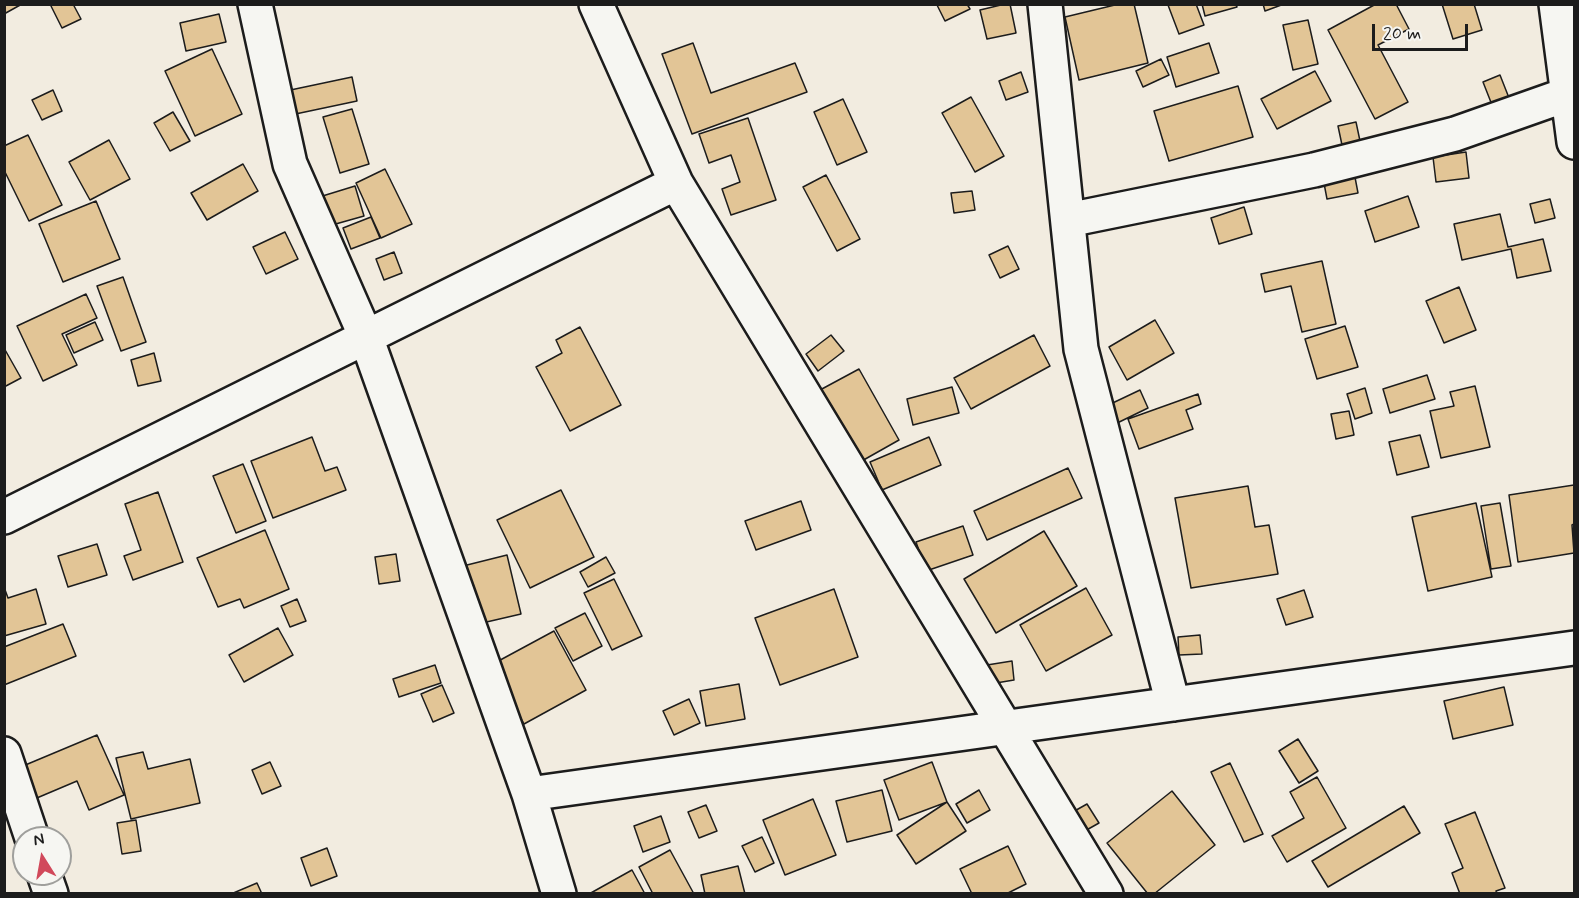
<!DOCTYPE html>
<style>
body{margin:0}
#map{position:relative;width:1579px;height:898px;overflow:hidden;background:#f2ece0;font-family:Mynerve,sans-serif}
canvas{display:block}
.frame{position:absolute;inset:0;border:6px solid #1c1c1c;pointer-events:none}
.north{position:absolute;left:12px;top:826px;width:60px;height:60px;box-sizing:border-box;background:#f6f6f2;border:2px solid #9f9f9c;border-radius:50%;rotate:349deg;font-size:16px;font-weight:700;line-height:24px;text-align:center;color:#1c1c1c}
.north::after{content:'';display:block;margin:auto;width:21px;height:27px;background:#d1495b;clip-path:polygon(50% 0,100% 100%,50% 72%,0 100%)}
.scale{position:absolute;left:1372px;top:24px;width:96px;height:27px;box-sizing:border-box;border:3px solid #1c1c1c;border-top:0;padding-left:8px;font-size:18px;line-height:21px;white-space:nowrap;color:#1c1c1c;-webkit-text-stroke:4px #f6f6f2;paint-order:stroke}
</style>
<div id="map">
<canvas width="1579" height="898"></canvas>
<div class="frame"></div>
<div class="north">N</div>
<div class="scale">20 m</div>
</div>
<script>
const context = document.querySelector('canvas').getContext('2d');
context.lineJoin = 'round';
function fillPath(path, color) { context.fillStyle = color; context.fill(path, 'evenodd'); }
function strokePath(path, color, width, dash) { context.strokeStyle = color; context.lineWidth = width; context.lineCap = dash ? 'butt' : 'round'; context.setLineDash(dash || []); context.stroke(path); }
const building = new Path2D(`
 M4 4H22L4 14Z
 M54 4H73L81 19 62 28 51 6Z
 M967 4 970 9 945 21 937 5Z
 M1005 4H1010L1016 33 987 39 980 10Z
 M1119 4H1134L1148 63 1079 80 1065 17Z
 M1196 4 1204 25 1179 34 1168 5Z
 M1202 4H1236L1237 7 1205 16Z
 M1263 4H1284L1265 11Z
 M1376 4H1396L1409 29 1378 45 1408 102 1375 119 1328 30Z
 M1442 4H1474L1482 30 1453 39Z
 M219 14 226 42 186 51 180 23Z
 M1308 20 1318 64 1293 70 1283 25Z
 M693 43 711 93 795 63 807 92 692 134 662 54Z
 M1209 43 1219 73 1176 87 1167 57Z
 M212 49 242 114 195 136 165 71Z
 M1161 59 1169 75 1143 87 1136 71Z
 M1315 71 1331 101 1277 129 1261 99Z
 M1021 72 1028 92 1006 100 999 81Z
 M1500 75 1511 103 1494 110 1483 82Z
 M352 77 357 101 286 116 281 92Z
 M1238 86 1253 137 1169 161 1154 111Z
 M53 90 62 111 42 120 32 100Z
 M971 97 1004 156 975 172 942 113Z
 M843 99 867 152 837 165 814 112Z
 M352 109 369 164 340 173 323 117Z
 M173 112 190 141 170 151 154 123Z
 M748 118 776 200 731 215 722 189 740 182 731 155 709 163 699 134Z
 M1356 122 1360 141 1342 145 1338 126Z
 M28 135 62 205 29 221 4 170V146Z
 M109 140 130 179 90 200 69 162Z
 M1466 152 1469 178 1436 182 1433 157Z
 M243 164 258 191 207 220 191 193Z
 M385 169 412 224 381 238 356 183Z
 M1354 172 1358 193 1327 199 1323 178Z
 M826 175 860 239 837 251 803 187Z
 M355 186 364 216 325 227 316 198Z
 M972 191 975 210 954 213 951 193Z
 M1408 196 1419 227 1375 242 1365 211Z
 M1550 199 1555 218 1535 223 1530 204Z
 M96 201 120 259 63 282 39 224Z
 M1244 207 1252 234 1219 244 1211 218Z
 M1500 214 1508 247 1543 239 1551 271 1517 278 1511 249 1462 260 1454 224Z
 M371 217 380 238 351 249 343 228Z
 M285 232 298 259 266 274 253 247Z
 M1008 246 1019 269 1000 278 989 255Z
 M394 252 402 273 384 280 376 259Z
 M1322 261 1336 324 1302 332 1291 286 1265 292 1261 274Z
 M123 277 146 342 121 351 97 286Z
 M1459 287 1476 330 1444 343 1426 301Z
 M86 294 97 318 62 334 77 365 43 381 17 326Z
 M1155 320 1174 353 1127 380 1109 347Z
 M95 322 103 340 74 353 66 335Z
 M1345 326 1358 367 1317 379 1305 339Z
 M580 327 621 405 570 431 536 367 562 353 556 340Z
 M831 335 844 351 818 371 806 354Z
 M1034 335 1050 366 971 409 954 378Z
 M4 348 21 378 4 387Z
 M154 353 161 381 138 386 131 360Z
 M859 369 899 440 860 462 820 390Z
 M1427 375 1435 399 1390 413 1383 389Z
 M1475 386 1490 447 1441 458 1430 411 1454 406 1450 392Z
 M952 387 959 413 913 425 907 399Z
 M1365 388 1372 413 1355 419 1347 394Z
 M1140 390 1148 408 1109 427 1100 409Z
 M1198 394 1201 404 1186 410 1193 429 1139 449 1128 419Z
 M1349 411 1354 435 1336 439 1331 414Z
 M1420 435 1429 467 1397 475 1389 442Z
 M312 437 325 471 337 467 346 490 273 518 251 461Z
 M929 437 941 465 882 490 870 462Z
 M243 464 266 521 236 533 213 476Z
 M1068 468 1082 498 987 540 974 511Z
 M1574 485V524L1572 525 1574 553 1518 562 1509 495Z
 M1248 486 1255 527 1269 525 1278 574 1191 588 1175 498Z
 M561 490 594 557 530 588 497 520Z
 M158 492 183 562 133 580 124 556 141 550 125 504Z
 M801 501 811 530 756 550 745 521Z
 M1476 503 1492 577 1428 591 1412 517Z
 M1500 503 1511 566 1491 569 1481 506Z
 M963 526 973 555 926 571 916 542Z
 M265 530 289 589 244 608 240 599 218 607 197 558Z
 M1044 531 1077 586 996 633 964 579Z
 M97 544 107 575 68 587 58 556Z
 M396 554 400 581 379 584 375 557Z
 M507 555 521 614 465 627 451 569Z
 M606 557 615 573 588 587 580 572Z
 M614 579 642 636 612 650 584 593Z
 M4 587 8 598 36 589 46 624 4 636Z
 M1086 588 1112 635 1046 671 1020 625Z
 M834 589 858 657 780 685 755 618Z
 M1304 590 1313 617 1286 625 1277 599Z
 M297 599 306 621 290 627 281 606Z
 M585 613 602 646 573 661 555 628Z
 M63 624 76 656 4 685V647Z
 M278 628 293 655 244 682 229 655Z
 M554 631 586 690 524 724 491 665Z
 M1200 635 1202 654 1179 655 1178 637Z
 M1012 661 1014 680 990 684 987 665Z
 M435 665 441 683 399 697 393 679Z
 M739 684 745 719 706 726 700 691Z
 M442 685 454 713 433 722 421 694Z
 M1504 687 1513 725 1453 739 1444 701Z
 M689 699 700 723 674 735 663 711Z
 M97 735 124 795 89 810 77 781 25 803 11 771Z
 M1298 739 1318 771 1299 783 1279 751Z
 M143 752 148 769 190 759 200 803 131 819 116 758Z
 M270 762 281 786 262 794 252 770Z
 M932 762 947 802 899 820 884 780Z
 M1230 763 1263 834 1244 842 1211 772Z
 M1317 777 1346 828 1287 862 1272 836 1304 818 1290 792Z
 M882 790 892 831 847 842 836 801Z
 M979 790 990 810 967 823 956 804Z
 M1172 791 1215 845 1154 894H1148L1107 843Z
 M813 799 836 855 785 875 763 820Z
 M947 802 966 831 916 864 897 835Z
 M1087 804 1099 823 1083 832 1071 813Z
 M706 805 717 831 699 838 688 812Z
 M1404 806 1420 833 1328 887 1312 861Z
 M1475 812 1505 888 1496 891 1497 894H1460L1452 873 1463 868 1445 824Z
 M661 816 670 842 643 852 634 826Z
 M136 820 141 851 122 854 117 823Z
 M762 837 774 863 755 872 742 846Z
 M1008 846 1026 884 1006 894H972L960 869Z
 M327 848 337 876 311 886 301 858Z
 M670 850 694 894H653L639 867Z
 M738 866 745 894H705L701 875Z
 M632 870 645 894H589Z
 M257 883 262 894H231Z`);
const minor = new Path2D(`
 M255 4 290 164 366 337 529 794 559 894
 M596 4 676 183 1106 894
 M1045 4 1081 349 1173 704
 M1556 4 1574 142
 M1068 220 1314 170 1455 134 1574 92
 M4 517 676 183
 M4 754 32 838
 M529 794 1574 648
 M44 874 51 894`);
fillPath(building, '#e2c596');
strokePath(building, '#1c1c1c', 1.5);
strokePath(minor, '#1c1c1c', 38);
strokePath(minor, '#f6f6f2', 33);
</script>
